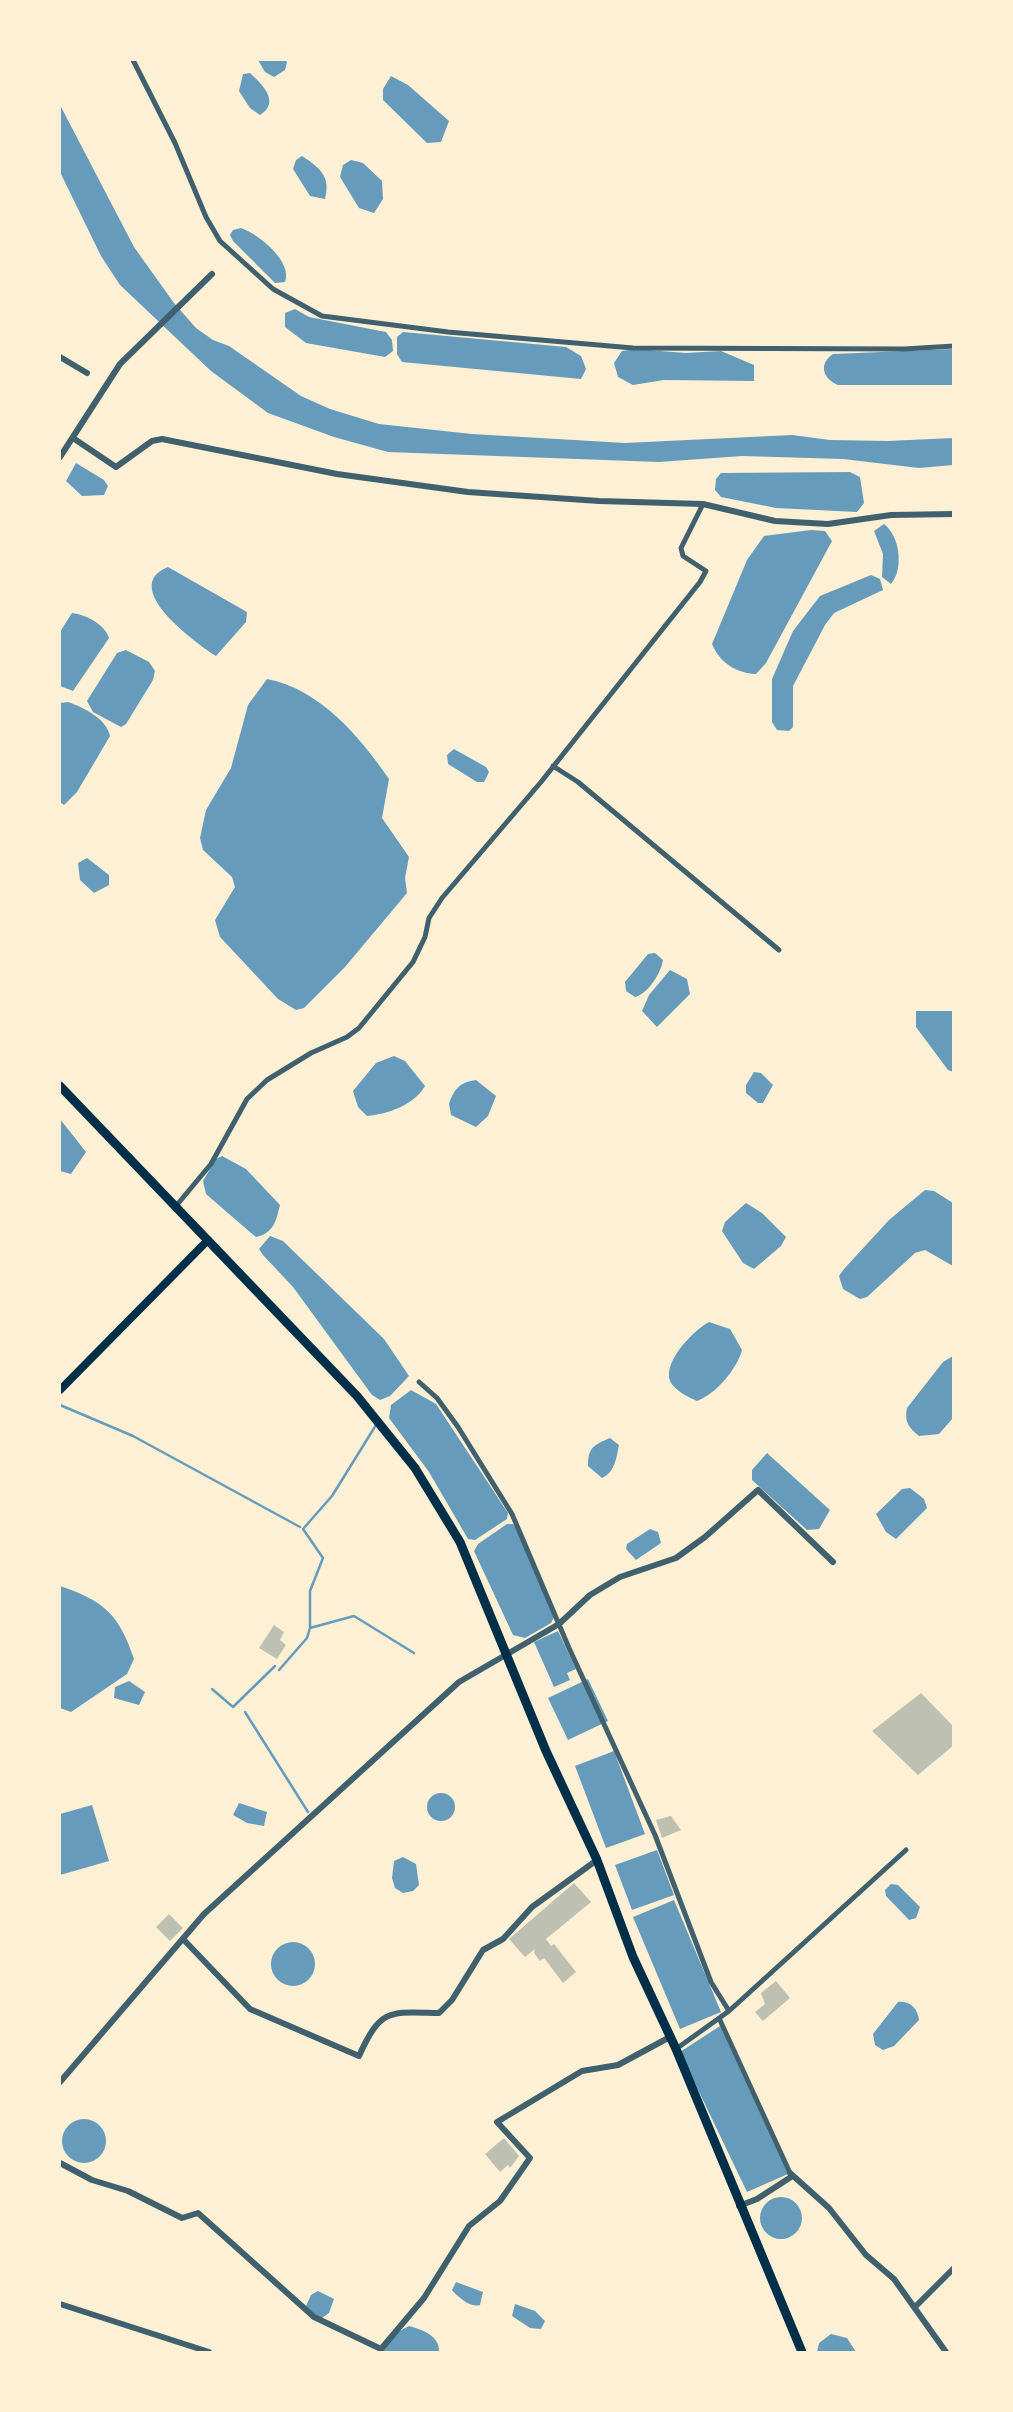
<!DOCTYPE html>
<style>
body{margin:0}
#map{position:relative;width:1013px;height:2412px;overflow:hidden;background:#fdf0d5;font-family:Mulish,sans-serif}
canvas{display:block}
.frame{position:absolute;inset:0;border:61px solid #fdf0d5;pointer-events:none}
</style>
<div id="map">
<canvas width="1013" height="2412"></canvas>
<div class="frame"></div>
</div>
<script>
const context = document.querySelector('canvas').getContext('2d');
context.lineJoin = 'round';
function fillPath(path, color) { context.fillStyle = color; context.fill(path, 'evenodd'); }
function strokePath(path, color, width, dash) { context.strokeStyle = color; context.lineWidth = width; context.lineCap = dash ? 'butt' : 'round'; context.setLineDash(dash || []); context.stroke(path); }
const water = new Path2D(`
 M258 60H286L287 62 285 70 274 77 265 72Z
 M250 73C262 84 281 102 260 115L250 108 239 91 243 74Z
 M391 76 408 85 449 121 441 142 427 143 383 100V89Z
 M60 105 134 247 174 303 196 328 213 340 229 346 301 396 330 409 379 424 472 434 625 443 792 435 830 440 888 441 953 438V465L919 468 843 459 742 456 659 462 388 452 334 437 268 413 211 371 120 285 101 256 60 172Z
 M302 156C320 168 331 176 325 199L310 196 293 169 296 160Z
 M351 160 363 163 382 181 383 199 374 213 359 208 340 177 343 165Z
 M241 228C259 234 293 262 285 282L275 283 233 241 230 235 233 230Z
 M295 309 309 317 386 332 392 340 393 351 385 357 306 343 285 327V313Z
 M403 332 566 347 581 356 586 369 581 379 402 362 397 354V337Z
 M635 349 686 353 721 351 754 365V381L664 380 633 385 618 377 614 363 622 351Z
 M953 349V385H838C823 379 818 364 833 354Z
 M76 463 104 480 108 486 104 495 82 496 66 481Z
 M850 472 860 477 864 503 857 512 776 508 721 497 715 490 716 479 721 473Z
 M884 524C900 536 904 569 891 584L882 577 883 554 874 531Z
 M811 530 825 531 832 541 766 663 756 674C736 673 720 663 712 644L747 560 764 536Z
 M168 567 247 612 246 622 216 656C197 644 118 587 168 567Z
 M871 575 880 579 883 590 834 613 825 625 793 686V727L789 731 777 730 772 722V679L793 631 820 596Z
 M72 613C86 615 105 624 109 638L73 691 60 686V632Z
 M126 650 149 662 155 671 153 680 126 724 121 727 93 712 87 701 117 653Z
 M267 679C320 689 360 737 389 779L382 818 409 857 405 878 407 893 345 967 304 1008 296 1010 278 999 220 937 215 920 235 887 232 877 203 850 200 838 206 810 231 768 248 705Z
 M68 702C83 707 107 719 110 736L77 792 64 805 60 802V703Z
 M454 749 486 767 489 772 484 782H477L448 764 447 755Z
 M87 858 109 875V885L94 893 80 880 78 863Z
 M655 953 663 960C661 973 648 994 635 997L626 991 625 982 648 954Z
 M670 970 687 979 690 994 657 1027 642 1011 649 995Z
 M916 1011H953V1072L948 1070 916 1027Z
 M394 1056 405 1061 425 1086C414 1105 388 1114 367 1116L358 1107 353 1091 376 1063Z
 M754 1072 761 1073 773 1085 763 1103H758L746 1093V1085Z
 M476 1080 496 1096 488 1116 476 1127 451 1115 449 1104C454 1089 460 1082 476 1080Z
 M60 1119 86 1152 71 1174 60 1171Z
 M222 1156 246 1169 280 1205C276 1221 274 1233 256 1237L251 1233 206 1194 203 1181 216 1159Z
 M925 1190 934 1191 953 1203V1266L925 1250 915 1253 867 1297 860 1299 843 1289 839 1276 844 1269 889 1220Z
 M746 1203 762 1213 786 1237 781 1246 754 1269 743 1263 722 1231 725 1222Z
 M270 1236 283 1241 384 1339 409 1376 390 1396 380 1400 372 1395 293 1287 263 1255 259 1249Z
 M709 1322 730 1329 742 1350C737 1369 716 1394 697 1401 688 1397 674 1390 670 1381 663 1361 694 1330 709 1322Z
 M953 1356V1418L939 1434 919 1436C909 1428 904 1422 907 1408L943 1362Z
 M411 1390 436 1404 508 1513 507 1519 475 1540 468 1539 429 1472 389 1418 391 1405Z
 M610 1438 619 1445C616 1459 615 1472 602 1478L588 1466C588 1447 594 1445 610 1438Z
 M767 1453 830 1510 819 1529 807 1530 752 1480V1470Z
 M910 1488 924 1499 927 1508 896 1539 886 1532 876 1514 902 1489Z
 M507 1524H513L517 1529 554 1617 551 1623 525 1638 513 1635 474 1551 478 1544Z
 M650 1529 658 1532 661 1543 636 1560 626 1549 627 1544Z
 M60 1586C104 1601 119 1614 134 1659L127 1674 71 1712 60 1708Z
 M558 1631 576 1669 567 1673 570 1680 554 1687 534 1642Z
 M588 1679 608 1721 568 1740 548 1698Z
 M129 1681 145 1692 139 1705 114 1698 115 1687Z
 M614 1751 645 1834 606 1848 575 1766Z
 M427 1807a14 14 0 1 1 28 0a14 14 0 1 1-28 0Z
 M239 1803 267 1812 264 1826 247 1823 233 1815Z
 M92 1805 109 1861 60 1875V1814Z
 M657 1850 674 1895 632 1910 615 1865Z
 M403 1857 416 1864 419 1885 413 1891 403 1893 395 1888 392 1878 394 1861Z
 M891 1884 898 1885 920 1907 916 1918 909 1920 886 1896 885 1890Z
 M674 1900 721 2012 680 2029 633 1917Z
 M271 1964a22 22 0 1 1 44 0a22 22 0 1 1-44 0Z
 M898 2002C910 2000 918 2009 919 2020L894 2046 883 2050 875 2045 873 2034Z
 M720 2026 788 2174 747 2192 680 2052Z
 M62 2141a22 22 0 1 1 44 0a22 22 0 1 1-44 0Z
 M760 2218a21 21 0 1 1 42 0a21 21 0 1 1-42 0Z
 M456 2282 483 2292 480 2305C470 2308 458 2297 452 2290Z
 M318 2291 334 2299 329 2313 319 2320 306 2306 311 2295Z
 M515 2304 535 2311 545 2321 541 2329 530 2328 512 2316Z
 M409 2326C423 2330 440 2336 439 2352H381L398 2332Z
 M831 2334 847 2338 856 2352H817L819 2343Z`);
const stream = new Path2D(`
 M60 1405 133 1436 300 1527
 M376 1425 332 1496 303 1529 323 1558 310 1591V1628L354 1616 414 1653
 M279 1670 307 1638 310 1628
 M212 1689 233 1707 275 1666
 M245 1712 308 1812`);
const building = new Path2D(`
 M274 1625 284 1632 280 1640 286 1645 277 1659 259 1648Z
 M921 1693 954 1727V1745L918 1775 872 1731Z
 M671 1816 681 1830 662 1838 656 1820Z
 M574 1883 591 1902 546 1939 551 1946 554 1944 576 1972 563 1983 544 1958 540 1961 534 1953 535 1949 525 1957 509 1939Z
 M169 1914 183 1928 170 1941 156 1927Z
 M776 1981 790 1998 763 2021 755 2012 765 2004 761 1993Z
 M504 2138 519 2156 510 2168 508 2165 500 2172 485 2154Z`);
const minor = new Path2D(`
 M133 60 175 143 206 217 220 241 273 289 322 316 448 332 633 348 904 349 954 346
 M553 766 578 782 779 950
 M176 1206 211 1164 247 1099 267 1080 311 1053 347 1037 359 1028 413 962 425 937 429 918 442 898 541 782 700 582 706 571 683 556 681 548 703 504
 M419 1382 437 1398 458 1427 512 1514 569 1648 655 1835 711 1982 729 2011
 M719 2018 790 2173
 M676 2049 729 2011 906 1850`);
const tertiary = new Path2D(`
 M60 357 87 373
 M73 438 116 467 152 441 162 439 337 474 468 492 599 501 703 504 775 521 828 524 891 515 954 514
 M60 457 120 364 212 274
 M183 1939 250 2009 359 2056C381 2007 390 2012 439 2013L452 2000 483 1950 503 1939 532 1907 597 1860
 M60 2082 204 1914 459 1682 559 1624 590 1595 620 1577 676 1558 705 1537 758 1490 833 1562
 M60 2163 92 2180 128 2191 182 2218 198 2213 314 2317 381 2349 424 2298 469 2226 500 2201 530 2158 497 2122 582 2071 618 2065 670 2037
 M790 2173 829 2208 866 2255 894 2279 946 2352
 M739 2206 757 2199 791 2177
 M60 2304 209 2352
 M915 2307 954 2268`);
const primary = new Path2D(`
 M60 1390 208 1240`);
const trunk = new Path2D(`
 M60 1086 357 1396 415 1468 460 1542 546 1751 597 1860 633 1957 676 2049 802 2352`);
fillPath(water, '#669bbc');
strokePath(stream, '#669bbc', 2.5);
fillPath(building, '#bec0b2');
strokePath(minor, '#3f606c', 5);
strokePath(tertiary, '#3f606c', 6);
strokePath(primary, '#003049', 8);
strokePath(trunk, '#003049', 9);
</script>
